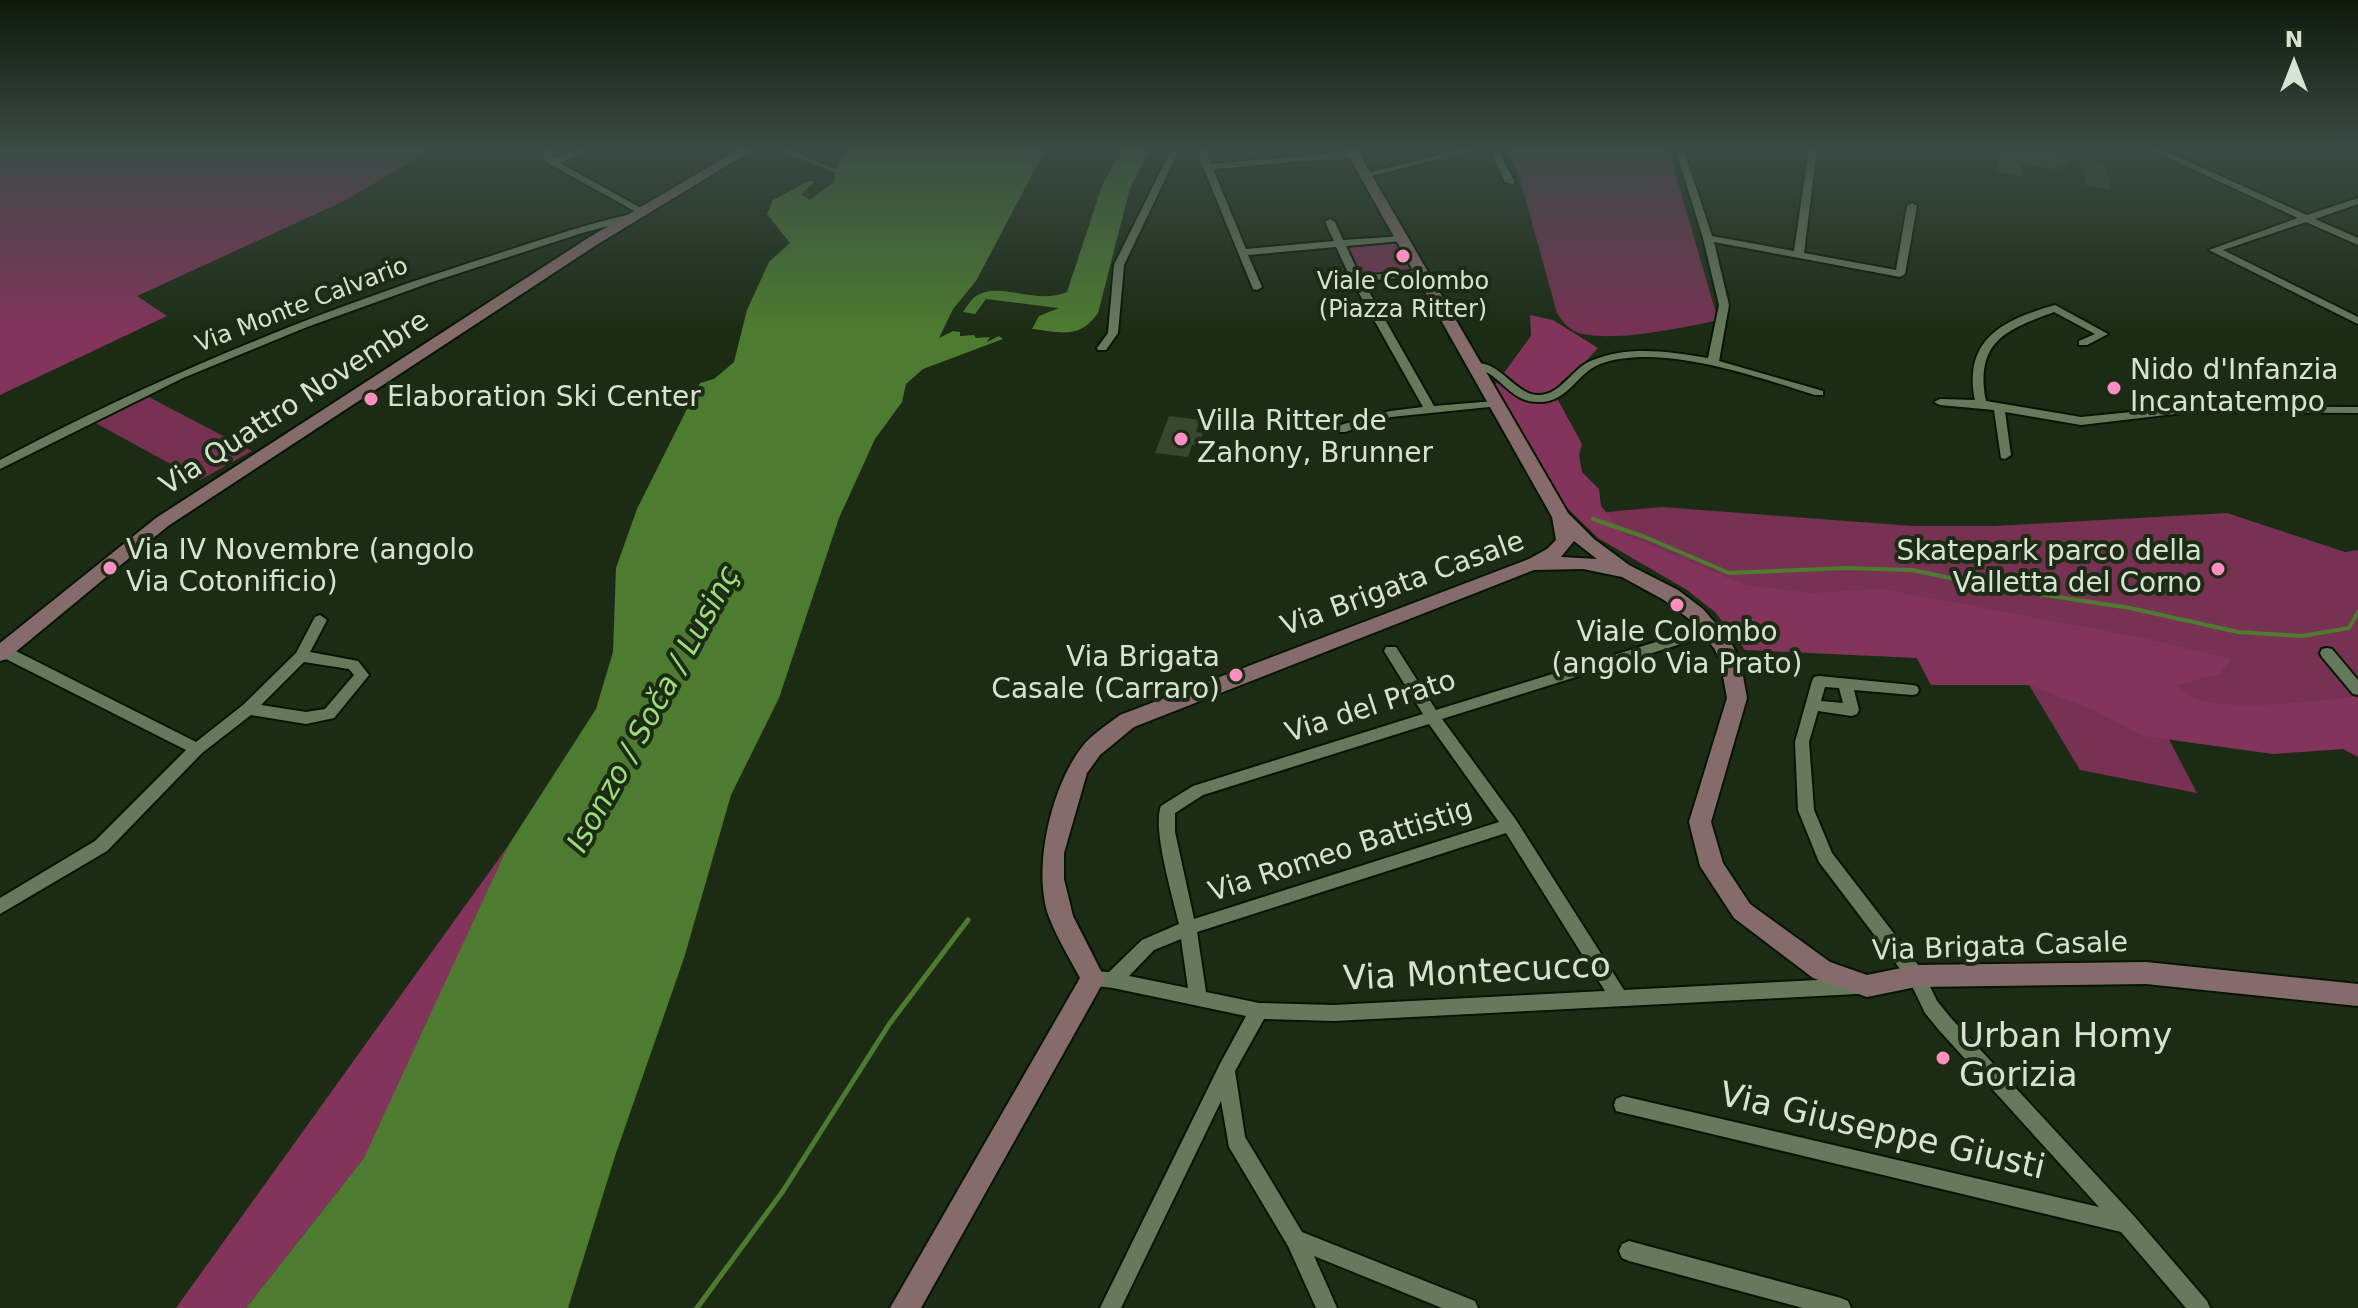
<!DOCTYPE html>
<meta charset="utf-8">
<style>
body{margin:0}
#map{position:relative;width:2358px;height:1308px;overflow:hidden;background:#1c2c14;font-family:"DejaVu Sans",sans-serif}
canvas{display:block}
.north{position:absolute;left:2254px;top:24px;width:80px;height:80px;-webkit-text-stroke:6px #1c2c14;paint-order:stroke;rotate:0deg;font-size:22px;font-weight:700;line-height:32px;text-align:center;color:#d7e2d2}
.north::after{content:'';display:block;margin:auto;width:28px;height:36px;background:#d7e2d2;clip-path:polygon(50% 0,100% 100%,50% 72%,0 100%)}
</style>
<div id="map">
<canvas width="2358" height="1308"></canvas>
<div class="north">N</div>
</div>
<script>
const context = document.querySelector('canvas').getContext('2d');
context.lineJoin = 'round';
function fillPath(path, color) { context.fillStyle = color; context.fill(path, 'evenodd'); }
function strokePath(path, color, width, dash) { context.strokeStyle = color; context.lineWidth = width; context.lineCap = dash ? 'butt' : 'round'; context.setLineDash(dash || []); context.stroke(path); }
function drawText(font, color, halo, rows, align = 'center') {
  context.font = font + ' "DejaVu Sans",sans-serif'; context.lineWidth = 8; context.setLineDash([]); context.textBaseline = 'middle'; context.strokeStyle = halo; context.fillStyle = color; for (const [text, x, y, turn = 0] of rows) {
    context.save(); context.translate(x, y); context.rotate((+turn || 0) * Math.PI / 180); context.textAlign = isNaN(turn) ? turn : align; if (halo) context.strokeText(text, 0, 0); context.fillText(text, 0, 0); context.restore();
  }
}
const green = new Path2D(`
 M1505 148H1668L1718 320C1686 327 1604 345 1574 331 1566 326 1562 321 1557 313L1518 172Z
 M1402 238 1423 273 1356 279 1340 243Z
 M143 394 252 451 200 480 90 420Z
 M1662 507 1912 526H1994L2227 513 2345 552 2358 550V746L2162 726 2197 793 2080 770 2029 685H1931L1917 658 1692 588 1584 514Z`);
const forest = new Path2D(`
 M0 148H434L344 201 137 296 167 316 0 395Z
 M1530 315 1553 320 1598 348 1579 369 1562 381 1554 393 1582 444 1579 455 1582 472 1599 489 1601 506 1623 534 1745 585 1810 593 1883 589 2143 638 2232 659 2219 674 2177 685C2182 689 2190 697 2197 699 2228 711 2325 702 2358 695V757L2343 749 2273 754 2143 736 2096 711 2029 685H1931L1917 658 1745 650 1715 612 1687 590 1598 538 1564 505 1495 385 1531 336Z
 M508 846 368 1153 246 1308H176Z`);
const water = new Path2D(`
 M851 148H1046L976 281 953 309 939 338 953 331 960 332V336L974 335 976 338 990 337 987 342 999 336 1003 339 923 369 906 384 902 402 875 439 839 518 779 698 731 795 684 958 616 1153 568 1308H246L364 1158 508 846 596 709 613 652 616 568 637 509 700 383 714 379 734 362 747 310 769 262 790 243 767 214 773 200 809 181H814L813 184 801 194 810 200 834 182 837 162Z
 M1122 148H1151L1130 188 1098 313C1079 340 1061 332 1032 329L1039 316 1059 308 986 299 975 314 963 312C967 306 972 297 980 294 1002 283 1038 305 1067 292L1102 186Z`);
const streamFar2 = new Path2D(`
 M778 148 839 172`);
const streamFar1 = new Path2D(`
 M1593 519 1645 537 1729 573 1846 568 1912 570 1999 588 2130 608 2238 632 2302 636 2349 628 2358 612`);
const stream = new Path2D(`
 M697 1308 783 1191 890 1023 968 920`);
const building = new Path2D(`
 M1996 148 2067 155 2070 166 2058 165 2059 170 2021 163 2022 176 1998 172Z
 M2082 159 2105 163 2111 190 2087 186Z
 M1169 416 1200 420 1196 432 1203 433 1199 445H1192L1188 457 1155 453Z`);
const street = new Path2D(`
 M545 148H556L551 152 554 159 578 148H584V152L560 163 646 211 638 213 546 162 542 151Z
 M1172 148H1180L1124 265 1118 333 1106 350H1098L1097 348 1108 333 1114 265Z
 M1199 148H1207L1210 164 1357 152 1358 154 1354 157 1213 169 1246 249 1334 241 1325 222 1330 219 1335 222 1343 240 1405 236V240L1402 241 1346 246 1360 276 1423 270 1428 273 1423 276 1363 281 1434 406 1495 401 1501 404 1499 406 1391 417 1345 432H1337V426L1390 411 1423 407 1351 279 1336 247 1248 255 1262 287 1257 290 1253 289 1201 162Z
 M1468 148H1483L1364 178 1359 175Z
 M1489 148H1497L1515 182 1513 184 1505 182Z
 M1675 148H1683L1712 236 1794 251 1809 148H1817L1804 253 1896 270 1907 206 1912 203 1917 206 1905 274 1900 277 1714 242 1729 305 1719 361 1823 391V395H1815C1758 377 1659 342 1600 364 1577 373 1568 402 1540 402 1515 403 1506 384 1488 373 1482 370 1476 371 1470 369L1468 367C1494 351 1513 394 1537 395 1562 396 1572 367 1593 360 1630 345 1670 352 1708 358L1719 305 1703 238Z
 M2147 148H2158L2307 215 2358 198V204L2315 219 2358 238V245L2306 222 2223 250 2358 317V324L2209 250 2298 218Z
 M632 214 635 215V219L582 233 432 282 307 327 183 378 0 469V460C151 380 307 315 469 263 523 246 577 226 632 214Z
 M2055 305 2108 334 2087 345H2079V341L2095 334 2054 312C2005 330 1975 342 1986 401L2081 417 2192 406 2358 407V413L2192 412 2081 425 2005 412 2011 455 2005 459 2001 458 1994 410 1940 405 1934 402 1940 399 1975 400C1963 339 2003 320 2055 305Z
 M320 615 327 620 310 652 358 661 369 675 334 718 306 724 251 715 202 753 107 851 0 914V898L95 841 186 750 0 656V647H8L196 742 243 705 296 653 315 617ZM304 662 349 669 354 675 325 709 306 712 261 705Z
 M1711 625 1716 627 1718 630 1716 633 1442 719 1516 820 1624 990 1857 978 1863 980 1866 986 1863 992 1857 994 1334 1021 1264 1019 1235 1071 1245 1137 1302 1232 1475 1301 1478 1308H1442L1314 1256 1337 1308H1316L1288 1246 1229 1147 1221 1101 1121 1308H1100L1220 1064 1246 1016 1113 988 1087 985 1084 979 1087 973 1093 971 1109 972 1142 940 1179 924C1173 897 1152 829 1161 806L1193 786 1423 714 1384 651 1386 647H1396L1436 710ZM1429 724 1499 822 1194 919 1175 832V813L1203 795ZM1506 833 1605 991 1334 1005 1259 1003 1206 992 1197 932ZM1181 939 1188 988 1129 976 1154 950Z
 M2327 648 2332 649 2358 680V695L2353 694 2322 657 2320 653 2322 649Z
 M1819 676 1912 685 1917 686 1919 690 1917 694 1912 695 1854 690 1859 710 1857 714 1852 716 1818 711 1809 742 1814 810 1832 853 1922 970 1937 1001 1950 1017 2134 1216 2207 1301 2210 1308H2186L2121 1232 1616 1111 1614 1105 1616 1099 1623 1096 2099 1207 1938 1029 1925 1013 1910 982 1819 862 1798 810 1795 742 1812 681 1814 677ZM1825 687 1839 688 1843 703 1821 701Z
 M1629 1241 1841 1298 1848 1301 1851 1308H1803L1629 1261 1622 1258 1619 1251 1622 1244Z`);
const secondary = new Path2D(`
 M741 148H756L598 244 168 526 7 659 0 661V643L156 518 588 238Z
 M1344 148H1356L1568 513 1594 539 1629 565 1678 590 1703 609 1729 639 1740 660 1747 698 1711 822 1723 863 1750 904 1830 962 1867 975 1916 965 2146 962 2358 984V1006L2146 984 1916 987 1867 997 1813 978 1734 918 1700 866 1689 822 1727 698 1720 660 1714 648 1689 619 1664 600 1622 577 1583 569 1534 570 1134 727 1100 755 1087 773 1064 853V879L1073 916 1105 979 921 1308H890L1080 978C1070 959 1057 938 1049 917 1032 869 1051 787 1082 747 1091 735 1107 725 1120 715L1529 559 1547 549 1556 540 1552 517ZM1574 541 1597 559 1561 557Z`);
const markers = [
 [1403,256,8,"#fd8ec1"],
 [2114,388,8,"#fd8ec1"],
 [371,399,8,"#fd8ec1"],
 [1181,439,8,"#fd8ec1"],
 [110,568,8,"#fd8ec1"],
 [2218,569,8,"#fd8ec1"],
 [1677,605,8,"#fd8ec1"],
 [1236,675,8,"#fd8ec1"],
 [1943,1058,8,"#fd8ec1"]
];
const farPoinames = [
 ["Viale Colombo",1403,283],
 ["(Piazza Ritter)",1403,311]
];
const farStreetnames = [
 ["Via Monte Calvario",302,306,-21]
];
const poiNames = [
 ["Nido d'Infanzia",2130,372],
 ["Incantatempo",2130,404],
 ["Elaboration Ski Center",387,399],
 ["Villa Ritter de",1197,423],
 ["Zahony, Brunner",1197,455],
 ["Via IV Novembre (angolo",126,552],
 ["Via Cotonificio)",126,584],
 ["Skatepark parco della",2202,553,"right"],
 ["Valletta del Corno",2202,585,"right"],
 ["Viale Colombo",1677,634,"center"],
 ["(angolo Via Prato)",1677,666,"center"],
 ["Via Brigata",1220,659,"right"],
 ["Casale (Carraro)",1220,691,"right"]
];
const streetNames = [
 ["Via Quattro Novembre",295,404,-33],
 ["Via Brigata Casale",1403,585,-20],
 ["Via del Prato",1371,708,-18],
 ["Via Romeo Battistig",1341,852,-18],
 ["Via Brigata Casale",2000,948,-2]
];
const waterNames = [
 ["Isonzo / Soča / Lusinç",655,710,-61]
];
const nearStreetnames = [
 ["Via Montecucco",1477,974,-3],
 ["Via Giuseppe Giusti",1882,1133,13]
];
const nearPoinames = [
 ["Urban Homy",1959,1038],
 ["Gorizia",1959,1077]
];
fillPath(green, '#773253');
fillPath(forest, '#83345b');
fillPath(water, '#4d7b30');
strokePath(streamFar2, '#4d7b30', 3);
strokePath(streamFar1, '#4d7b30', 4);
strokePath(stream, '#4d7b30', 5);
fillPath(building, '#37482e');
strokePath(street, '#061401', 4);
strokePath(secondary, '#061401', 4);
fillPath(street, '#67795d');
fillPath(secondary, '#856b6b');
const sky = context.createLinearGradient(0, 0, 0, 331);
sky.addColorStop(0, '#0f180b');
sky.addColorStop(0.45, '#3a4b45');
sky.addColorStop(1, '#3a4b4500');
context.fillStyle = sky;
context.fillRect(0, 0, 2358, 331);
for (const [x, y, r, color] of markers) { const dot = new Path2D(); dot.arc(x, y, r, 0, 2 * Math.PI); context.fillStyle = color; context.fill(dot); strokePath(dot, '#1c2c14', 3); }
drawText('24px', '#d7e2d2', '#1c2c14', farPoinames);
drawText('24px', '#d7e2d2', '#1c2c14', farStreetnames);
drawText('28px', '#d7e2d2', '#1c2c14', poiNames, 'left');
drawText('28px', '#d7e2d2', '#1c2c14', streetNames);
drawText('italic 30px', '#9edd79', '#1c2c14', waterNames);
drawText('34px', '#d7e2d2', '#1c2c14', nearStreetnames);
drawText('34px', '#d7e2d2', '#1c2c14', nearPoinames, 'left');
</script>
